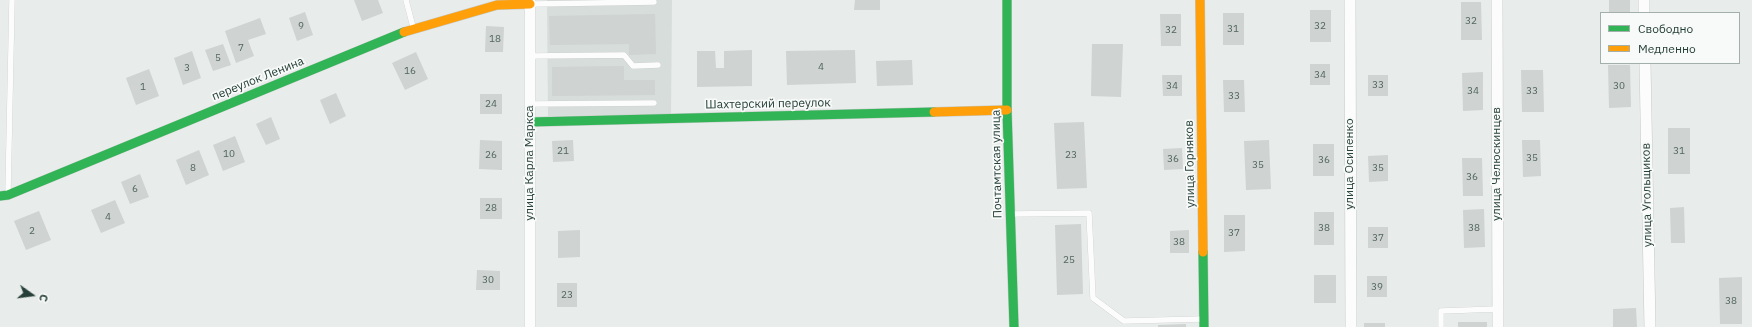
<!DOCTYPE html>
<meta charset="utf-8">
<style>
body{margin:0}
#map{position:relative;width:1752px;height:327px;overflow:hidden;background:#e8ecea;font-family:"IBM Plex Sans",sans-serif}
canvas{display:block}
.legend{position:absolute;left:1600px;top:12px;width:140px;height:52px;box-sizing:border-box;background:#f7faf8;border:1px solid #a3afab;margin:0;padding:5px 7px;list-style:none;font-size:12px;color:#263f38}
.legend li{display:flex;align-items:center;gap:8px;height:20px}
.legend b{width:20px;border:1px solid #a3afab}
.north{position:absolute;left:12px;top:275px;width:40px;height:40px;-webkit-text-stroke:3px #f7faf8;paint-order:stroke;rotate:104deg;font-size:11px;font-weight:700;line-height:16px;text-align:center;color:#263f38}
.north::after{content:'';display:block;margin:auto;width:14px;height:18px;background:#263f38;clip-path:polygon(50% 0,100% 100%,50% 72%,0 100%)}
</style>
<div id="map">
<canvas width="1752" height="327"></canvas>
<ul class="legend">
<li><b style="height:5px;background:#30b455"></b>Свободно</li>
<li><b style="height:5px;background:#ff9f0a"></b>Медленно</li>
</ul>
<div class="north">С</div>
</div>
<script>
const context = document.querySelector('canvas').getContext('2d');
context.lineJoin = 'round';
function fillPath(path, color) { context.fillStyle = color; context.fill(path, 'evenodd'); }
function strokePath(path, color, width, dash) { context.strokeStyle = color; context.lineWidth = width; context.lineCap = dash ? 'butt' : 'round'; context.setLineDash(dash || []); context.stroke(path); }
function drawText(font, color, halo, rows, align = 'center') {
  context.font = font + ' "IBM Plex Sans",sans-serif'; context.lineWidth = 3.5; context.setLineDash([]); context.textBaseline = 'middle'; context.strokeStyle = halo; context.fillStyle = color; for (const [text, x, y, turn = 0] of rows) {
    context.save(); context.translate(x, y); context.rotate((+turn || 0) * Math.PI / 180); context.textAlign = isNaN(turn) ? turn : align; if (halo) context.strokeText(text, 0, 0); context.fillText(text, 0, 0); context.restore();
  }
}
const built = new Path2D(`
 M547 0H672L671 115 548 116Z`);
const building = new Path2D(`
 M354 0H378L383 13 362 21Z
 M855 0H880V10H854Z
 M1609 0H1630V13H1609Z
 M1461 2H1481L1482 40H1461Z
 M1310 10H1331V42H1310Z
 M305 12 313 35 297 41 289 18Z
 M1223 13H1244V45H1223Z
 M655 14 656 54 629 55V44L550 45 549 16Z
 M1160 14H1181V46H1161Z
 M260 18 266 34 248 40 254 56 236 63 225 31Z
 M486 26 504 27 503 52H485Z
 M223 44 231 65 213 71 205 50Z
 M1092 44H1123L1121 97 1091 96Z
 M752 50V86L697 87V51H715L716 68H724V51Z
 M855 50 856 83 787 85 786 51Z
 M192 51 201 78 183 85 174 58Z
 M416 52 428 79 405 90 392 63Z
 M912 60 913 85 877 86 876 61Z
 M1310 64H1330V85H1310Z
 M1608 65H1630L1631 107 1609 108Z
 M624 66V80H655V95L552 96V67Z
 M149 69 159 96 136 105 126 78Z
 M1521 70H1543L1544 112H1522Z
 M1483 72V110L1463 111 1462 73Z
 M1162 75H1182V96H1163Z
 M1368 75H1388V96H1368Z
 M1223 80H1244L1245 112H1224Z
 M336 93 346 116 330 124 320 100Z
 M480 94H502V114H480Z
 M271 117 280 139 266 145 256 124Z
 M1084 122 1087 188 1057 189 1054 123Z
 M1668 128H1690V174H1668Z
 M235 136 245 162 223 171 213 145Z
 M480 140 502 141V170L479 169Z
 M573 140 574 161 553 162 552 141Z
 M1269 140 1271 189 1246 190 1244 141Z
 M1522 140H1540L1541 176 1523 177Z
 M1313 144H1334V176H1313Z
 M1182 148 1183 169 1164 170 1163 149Z
 M199 150 209 175 186 185 176 160Z
 M1388 155V181L1369 182 1368 156Z
 M1462 158H1482L1483 196H1463Z
 M140 174 149 197 130 204 121 182Z
 M480 198H502V219H480Z
 M115 200 125 223 101 233 91 210Z
 M1684 207 1685 243H1671L1670 208Z
 M1484 209 1485 247 1464 248 1463 210Z
 M39 211 51 240 26 250 14 221Z
 M1314 212H1334V245H1314Z
 M1224 215H1245V251L1224 252Z
 M1081 224 1083 294 1057 295 1055 225Z
 M1368 227H1388V248H1368Z
 M580 230V257L558 258V231Z
 M1189 230V253H1170V231Z
 M477 270 500 271V290H476Z
 M1314 275H1336V303H1314Z
 M1367 276H1387V297H1367Z
 M1742 277V324H1720L1719 278Z
 M557 283H577V307H557Z
 M1636 308 1637 327H1613V309Z
 M1458 322H1487V327H1458Z
 M1364 323H1385V327H1364Z
 M1186 324V327H1158V325Z`);
const lane = new Path2D(`
 M406 0 413 27
 M532 4 654 2
 M530 56 624 55 633 66 658 65
 M530 104 654 103
 M8 192 12 0
 M1012 214 1089 213 1093 298 1124 321 1202 319
 M1441 327V311L1497 309`);
const street = new Path2D(`
 M530 0V327
 M1350 0 1351 327
 M1497 0 1498 327
 M1644 0V13
 M1645 63 1650 327`);
const fast = new Path2D(`
 M1007 0V110L1014 327
 M530 122 934 112
 M0 196 8 195 404 32
 M1203 252 1204 327`);
const slow = new Path2D(`
 M1200 0 1203 252
 M404 32 497 5 530 4
 M934 112 1007 110`);
const numberNames = [
 ["32",1471,21],
 ["9",301,26],
 ["32",1320,26],
 ["31",1233,29],
 ["32",1171,30],
 ["18",495,39],
 ["7",241,48],
 ["5",218,58],
 ["4",821,67],
 ["3",187,68],
 ["16",410,71],
 ["34",1320,75],
 ["33",1378,85],
 ["34",1172,86],
 ["30",1619,86],
 ["1",143,87],
 ["34",1473,91],
 ["33",1532,91],
 ["33",1234,96],
 ["24",491,104],
 ["21",563,151],
 ["31",1679,151],
 ["10",229,154],
 ["26",491,155],
 ["23",1071,155],
 ["35",1532,158],
 ["36",1173,159],
 ["36",1324,160],
 ["35",1258,165],
 ["8",193,168],
 ["35",1378,168],
 ["36",1472,177],
 ["6",135,189],
 ["28",491,208],
 ["4",108,217],
 ["38",1324,228],
 ["38",1474,228],
 ["2",32,231],
 ["37",1234,233],
 ["37",1378,238],
 ["38",1179,242],
 ["25",1069,260],
 ["30",488,280],
 ["39",1377,287],
 ["23",567,295],
 ["38",1731,301]
];
const streetNames = [
 ["переулок Ленина",258,79,-22],
 ["Шахтерский переулок",768,104,-1],
 ["улица Карла Маркса",530,163,-90],
 ["Почтамтская улица",997,164,-91],
 ["улица Горняков",1190,164,-91],
 ["улица Осипенко",1350,164,-90],
 ["улица Челюскинцев",1497,164,-90],
 ["улица Угольщиков",1647,195,-91]
];
fillPath(built, '#d6ddda');
fillPath(building, '#cfd3d1');
strokePath(lane, '#c5c9c7', 6);
strokePath(street, '#c5c9c7', 12);
strokePath(fast, '#c4c9c7', 10);
strokePath(slow, '#c4c9c7', 10);
strokePath(lane, '#fcfcfc', 5.5);
strokePath(street, '#fcfcfc', 11);
strokePath(fast, '#30b455', 9);
strokePath(slow, '#ff9f0a', 9);
drawText('10px', '#51655f', null, numberNames);
drawText('12px', '#263f38', '#f7faf8', streetNames);
</script>
